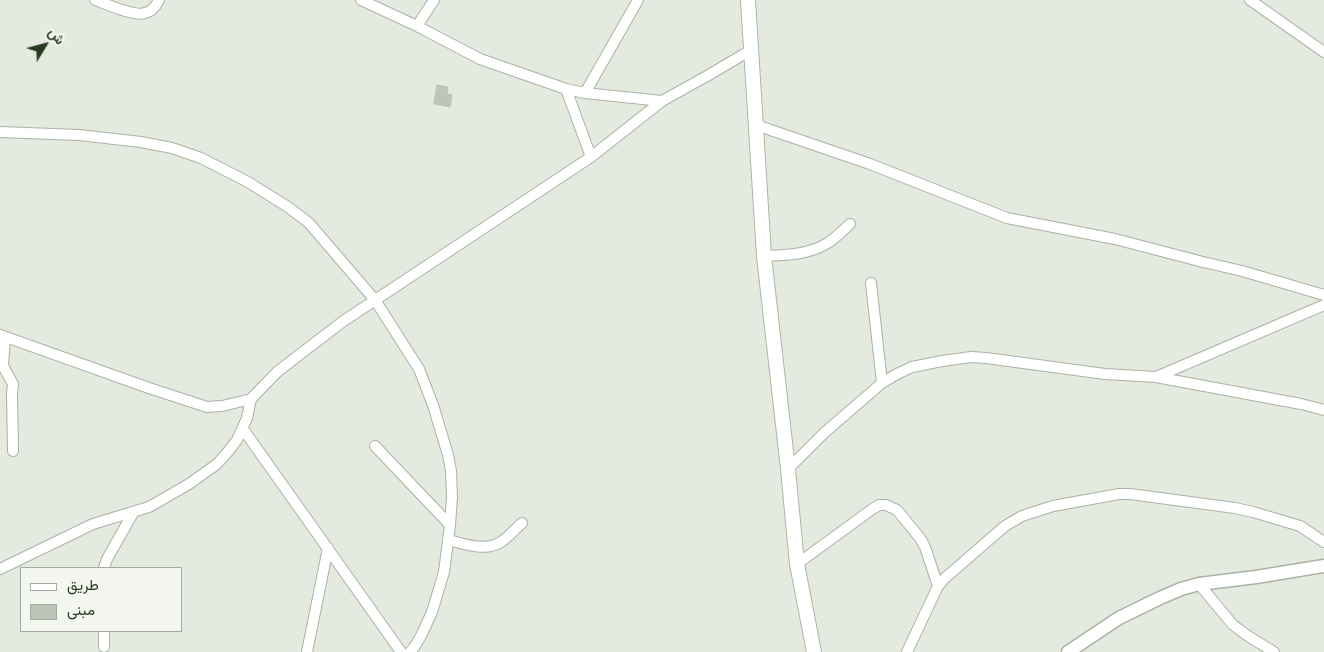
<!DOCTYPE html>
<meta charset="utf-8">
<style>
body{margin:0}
#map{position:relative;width:1324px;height:652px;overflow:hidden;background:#e5eae0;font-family:Quicksand,Vazirmatn,sans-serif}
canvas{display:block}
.legend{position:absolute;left:20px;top:567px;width:162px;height:65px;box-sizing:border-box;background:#f4f7f0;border:1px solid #a3ab9e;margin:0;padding:6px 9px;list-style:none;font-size:15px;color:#2a3a22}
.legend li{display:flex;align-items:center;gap:10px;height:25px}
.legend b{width:25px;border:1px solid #a3ab9e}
.north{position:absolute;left:20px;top:20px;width:50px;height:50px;-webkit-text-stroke:4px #f4f7f0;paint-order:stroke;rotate:53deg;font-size:14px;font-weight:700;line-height:20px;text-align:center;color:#2a3a22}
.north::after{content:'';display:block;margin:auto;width:18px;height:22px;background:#2a3a22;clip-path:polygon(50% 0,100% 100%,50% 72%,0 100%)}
</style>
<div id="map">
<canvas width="1324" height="652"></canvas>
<ul class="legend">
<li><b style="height:6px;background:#fff"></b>طريق</li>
<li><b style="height:14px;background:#bdc5b6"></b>مبنى</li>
</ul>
<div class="north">ش</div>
</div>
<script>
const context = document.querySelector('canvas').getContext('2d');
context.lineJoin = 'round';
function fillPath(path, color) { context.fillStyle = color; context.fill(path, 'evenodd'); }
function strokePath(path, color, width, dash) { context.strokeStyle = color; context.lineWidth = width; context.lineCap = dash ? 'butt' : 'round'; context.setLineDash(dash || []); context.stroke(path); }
const building = new Path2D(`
 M437 85 448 87 447 94 452 95 450 107 434 104Z`);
const minor = new Path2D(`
 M95 0C107 4 134 17 145 13 151 12 156 6 159 0
 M361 0 417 26 480 59 566 89 585 93 662 101
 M1250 0 1324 52
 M417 26 434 0
 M566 89 591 157
 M585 93 638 0
 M756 125 870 164 1007 218 1115 239 1203 262 1242 271 1324 295
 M0 132 79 135 141 142 172 148 201 158 248 182 288 207 309 223 375 300 419 369 433 405 448 455 451 471 452 497 450 525 444 572 432 612 422 634 415 646 410 652
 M764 256C785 255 807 255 826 244 835 239 842 231 850 224
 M871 283 882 383
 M0 335 149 388 207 407 222 406 251 399 277 372 342 322 591 157 662 101 707 76 751 50
 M5 337 3 366 13 384 12 394 13 451
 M1156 377 1324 305
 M243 429 401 652
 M375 446 450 525
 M788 469 824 433 882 383 897 374 912 367 942 361 971 357 986 358 1105 374 1156 377 1301 404 1324 410
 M449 540C464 544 486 552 501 542 509 537 515 529 522 523
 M797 564 871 510 879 505H886L897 510 920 538 925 547 938 586
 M104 568 107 559 133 513
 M0 569 93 524 149 507 189 484 217 464 226 454 237 440 247 418 251 399
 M1199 584 1233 625 1248 636 1274 652
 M104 631V647
 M307 652 328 548
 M907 652 938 586 945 578 1005 526 1022 516 1053 506 1119 494H1130L1235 508 1253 512 1300 526 1324 542`);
const tertiary = new Path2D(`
 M1068 652 1119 618 1160 598 1181 589 1199 584 1256 577 1324 566`);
const secondary = new Path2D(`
 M748 0 764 256 788 469 797 564 814 652`);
fillPath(building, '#bdc5b6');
strokePath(building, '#bbc3b3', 1);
strokePath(minor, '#a9b2a3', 12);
strokePath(tertiary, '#a9b2a3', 15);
strokePath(secondary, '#abb8a2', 16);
strokePath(minor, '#fff', 10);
strokePath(tertiary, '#fff', 12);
strokePath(secondary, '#fff', 14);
</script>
